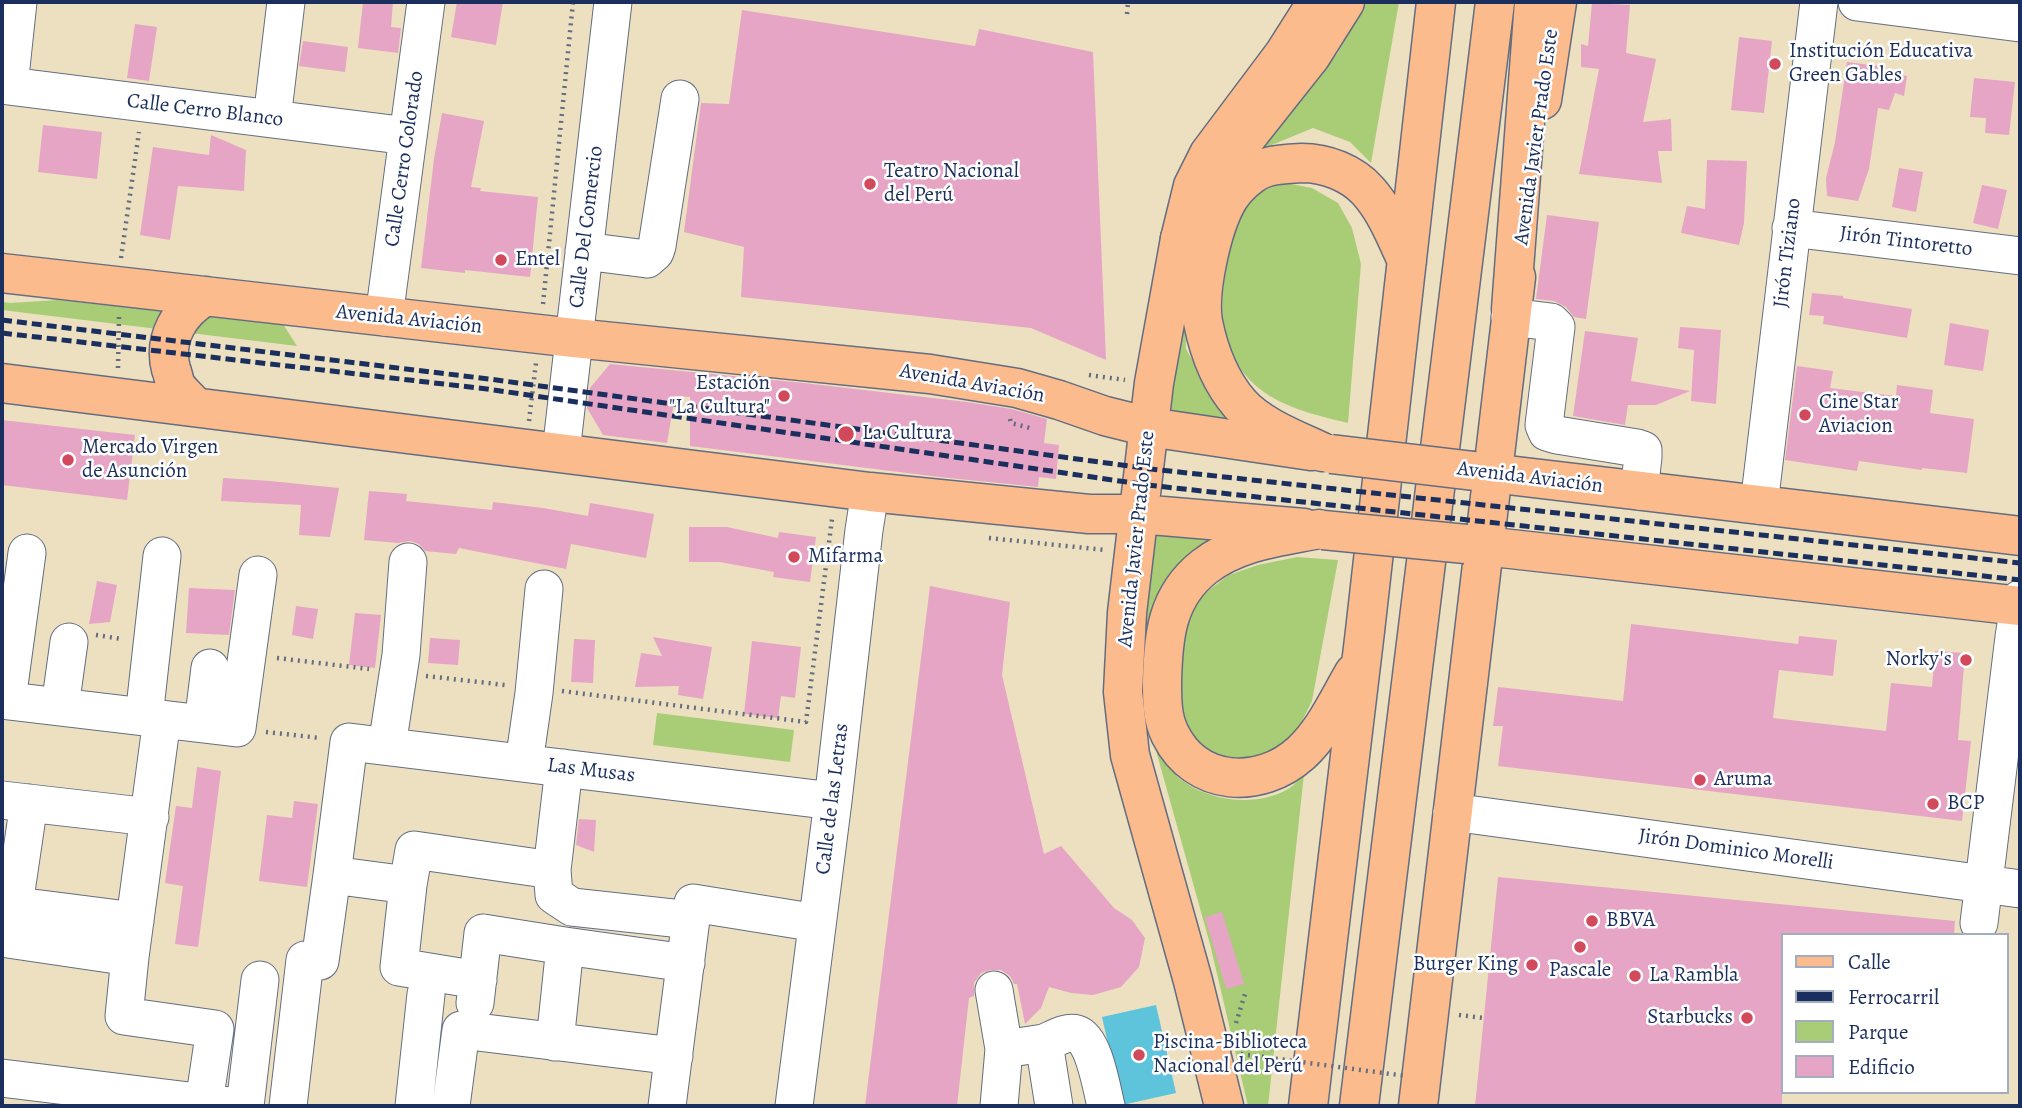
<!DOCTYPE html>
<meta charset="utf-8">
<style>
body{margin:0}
#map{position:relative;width:2022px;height:1108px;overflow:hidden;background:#ece0c0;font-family:Alegreya,serif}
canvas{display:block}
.frame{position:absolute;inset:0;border:4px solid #1b2f5e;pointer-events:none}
.legend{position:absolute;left:1781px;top:933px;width:228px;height:161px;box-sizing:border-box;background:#fff;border:2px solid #a4acbf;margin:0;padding:9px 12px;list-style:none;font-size:21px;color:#1b2f5e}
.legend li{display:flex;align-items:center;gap:14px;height:35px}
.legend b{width:35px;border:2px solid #a4acbf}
</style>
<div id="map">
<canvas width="2022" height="1108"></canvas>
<div class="frame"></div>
<ul class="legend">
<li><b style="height:9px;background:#fbbb8d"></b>Calle</li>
<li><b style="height:9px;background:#1b2f5e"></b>Ferrocarril</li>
<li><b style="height:19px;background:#a9cc76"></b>Parque</li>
<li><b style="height:19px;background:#e6a5c5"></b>Edificio</li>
</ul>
</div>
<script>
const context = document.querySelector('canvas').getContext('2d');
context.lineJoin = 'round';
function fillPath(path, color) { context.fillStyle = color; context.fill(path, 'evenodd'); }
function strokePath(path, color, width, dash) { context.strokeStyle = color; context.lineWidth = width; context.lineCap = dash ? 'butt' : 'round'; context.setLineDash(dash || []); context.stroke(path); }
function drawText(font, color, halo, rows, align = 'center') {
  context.font = font + ' Alegreya,serif'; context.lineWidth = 5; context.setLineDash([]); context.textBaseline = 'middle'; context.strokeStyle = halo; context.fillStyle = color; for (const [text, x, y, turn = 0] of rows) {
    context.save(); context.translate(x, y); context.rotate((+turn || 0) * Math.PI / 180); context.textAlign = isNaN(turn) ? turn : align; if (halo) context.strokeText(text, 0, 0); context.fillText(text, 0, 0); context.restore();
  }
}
const green = new Path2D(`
 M1367 2H1399L1371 163 1350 142 1313 128 1257 151 1337 54Z
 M1286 183 1312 188 1338 203 1352 228 1361 264 1348 423C1312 414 1273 406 1247 377 1213 338 1222 296 1229 249 1231 237 1234 218 1241 209 1255 192 1266 189 1286 183Z
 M57 300 283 324 297 346 2 310V302L10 303Z
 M1185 316 1186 349 1201 375 1242 423 1166 415Z
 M1150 527 1233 532 1152 611 1145 642Z
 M1297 557 1338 560 1312 701 1295 735 1272 757 1245 763 1214 758 1187 733 1180 713 1179 678 1188 614 1205 593 1229 575 1258 565Z
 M657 713 794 730 790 762 653 745Z
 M1155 747C1163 759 1171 773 1183 781 1212 802 1257 807 1288 789 1294 786 1299 779 1304 774L1268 1106H1248L1210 944Z`);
const water = new Path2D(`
 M1156 1005 1176 1093 1122 1105 1102 1017Z`);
const building = new Path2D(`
 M363 2H393L391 27 401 28 398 53 358 48Z
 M457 2H503L496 45 451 37Z
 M1592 3 1630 5 1626 53 1656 59 1643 122 1671 119 1672 151H1658L1662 183 1579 174 1599 69 1581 67V44L1588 46Z
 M742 10 975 46 979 29 1093 52 1106 360 1031 328 741 297 744 247 684 232 701 103 729 104Z
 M135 24 157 27 149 81 127 78Z
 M1739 37 1772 41 1764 113 1731 110Z
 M303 41 348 47 345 72 299 66Z
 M1847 62 1879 66 1878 71 1907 76 1904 96 1895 93 1889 110 1878 108 1869 169 1858 201 1827 196 1826 178 1835 142Z
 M1974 78 2015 82 2009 135 1985 133 1986 118 1970 117Z
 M442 113 484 121 471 187 481 188 480 191 538 197 530 277 465 270V273L421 268 434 159Z
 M43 125 102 132 97 179 38 172Z
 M211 135 246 150 244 191 178 186 170 240 140 235 153 147 209 155Z
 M1707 160 1747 161 1744 223 1739 245 1681 233 1687 206 1705 209Z
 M1899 168 1923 172 1916 212 1892 207Z
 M1982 185 2007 190 1998 229 1973 223Z
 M1547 215 1599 222 1586 319 1574 317 1566 307 1554 301 1536 299Z
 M1812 293 1843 296V298L1912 309 1907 338 1823 324 1824 316 1809 315Z
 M1950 323 1989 330 1983 371 1944 365Z
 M1680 327 1721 330 1716 404 1691 401 1694 350 1678 348Z
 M1585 331 1638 338 1631 381 1690 391 1656 405H1628L1625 425 1573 416Z
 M610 364 804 383 967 402 1012 409 1047 419 1044 443 1059 445 1056 479 1039 477 1038 487 939 477 690 446V397L675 396 667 443 603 435 587 408 590 388Z
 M1797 366 1833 371 1830 388 1896 396 1897 385 1933 390 1930 413 1974 419 1967 473 1922 468V470L1859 461 1857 471 1785 460Z
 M2 420 135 435 127 500 2 485Z
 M223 478 270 481 339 488 330 537 299 535 301 505 221 501Z
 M369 491 407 494 406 501 492 510 493 502 543 508 588 516 590 503 654 514 646 558 571 544 566 569 459 548 456 554 425 551 419 544 410 541 398 543 364 540Z
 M689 527H727L778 538 779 532 816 537 810 582 773 577 774 572 720 562H689Z
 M97 581 117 585 110 622 89 624Z
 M930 586 1010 602 1002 675 1044 854 1061 846 1114 908 1132 920 1145 938 1139 967 1121 987 1093 995 1071 993 1049 987 1041 1008 1025 1024 1017 984H1014L1010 976 1001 970H990L981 973 974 983V996L969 998 957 1106H865Z
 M189 588 235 590 229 635 186 633Z
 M296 606 318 609 313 639 292 635Z
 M355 613 381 615 375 668 349 665Z
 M1631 624 1798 644 1799 636 1837 640 1833 676 1779 670 1773 718 1886 731 1891 683 1932 687 1935 651 1965 653 1958 740 1971 741 1962 821 1498 766 1503 726H1493L1498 687 1623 701Z
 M653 637 712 647 703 699 678 695 679 686 635 687 641 653 662 656Z
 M430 638 460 640 458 665 428 663Z
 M574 639 595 640 593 683 571 682Z
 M752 641 801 647 795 698 781 696 778 718 744 714Z
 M197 767 221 771 198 947 175 944 183 886 165 883 176 806 192 808Z
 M294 801 318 804 307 887 259 881 267 815 292 818Z
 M579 819 596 820 594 852 576 845Z
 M1498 877 1955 921 1954 935H1782V1106H1475Z
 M1222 912 1244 984 1226 989 1205 917Z`);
const path = new Path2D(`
 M1127 14 1128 2
 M121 258 139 132
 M543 304 573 2
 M118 368 119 317
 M1089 375 1125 380
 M1010 419 1011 423 1030 428
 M529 421 536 363
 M989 538 1105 550
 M96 635 122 639
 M277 658 369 669
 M426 676 505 685
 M562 691 806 722 832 519
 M266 732 320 738
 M1459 1015 1484 1018
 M1236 1023 1245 994`);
const minor = new Path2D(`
 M1857 2 2020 23
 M2 85 408 136
 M9 86 18 2
 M272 119 286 2
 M1791 228 2020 256
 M584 251 647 259 655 252 657 246 680 99
 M384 317 426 2
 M1510 317 1551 322 1556 327 1544 425 1547 432 1557 435 1637 448 1643 450V457L1639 491
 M561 452 613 2
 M1759 505 1819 2
 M2 700 237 728 258 575
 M7 700 27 553
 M60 707 69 642
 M144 717 162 556
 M162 719 130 957 124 1016 215 1029 204 1103
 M203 724 210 668
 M387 746 401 655 408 562
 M524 763 534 693 544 589
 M564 768 552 870 554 895 572 907 691 920
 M2 800 150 817
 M1452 812 2020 889
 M332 875 349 742 833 801
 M408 885 414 850 552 870
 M2 904 135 921
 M14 905 29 803
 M1979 923 2014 637 2020 599
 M2 938 130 957
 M565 946 686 963
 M994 990 1004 1049
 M475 1003 483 933 565 946 555 1042
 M1044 1043C1054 1039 1066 1031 1077 1034 1094 1039 1102 1090 1106 1106
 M2 1078 230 1106
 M245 1106 260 980
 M288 1106 305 960 320 961 332 875 408 885 399 967 478 980
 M414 1106 426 994
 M451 1106 461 1030 674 1056
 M667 1106 693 903 817 923
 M794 1106 833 801 864 530 870 492
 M999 1106 1004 1049 1044 1043 1054 1106`);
const major = new Path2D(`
 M1542 100 1557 2
 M2 273 574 338 930 374 1017 388 1059 400 1105 416 1149 427 1311 451
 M2 383 870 492 1089 514H1139L1304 528
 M194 406C189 399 180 393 176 385 174 381 173 374 171 369 163 339 179 311 206 296
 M1474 471 2020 536
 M1466 544 2020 606
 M1224 1106 1193 981 1130 755 1123 692 1127 613 1154 383 1180 239 1193 186 1209 154 1284 54 1317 2
 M1418 1106 1516 277`);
const highway = new Path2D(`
 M1180 239 1205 194 1227 162 1311 56 1345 2
 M1511 309 1534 2
 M1322 452C1296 440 1259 426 1240 404 1220 381 1209 352 1203 322 1198 291 1212 226 1229 198 1234 190 1243 181 1251 175 1266 164 1284 164 1302 163 1326 163 1352 173 1368 191 1386 211 1396 237 1407 261
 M1319 529C1279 537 1237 541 1204 567 1166 597 1163 638 1162 682 1162 700 1162 718 1170 734 1196 787 1260 790 1301 753 1324 732 1338 700 1354 673
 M1308 1106 1365 631 1436 2
 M1359 1106 1495 2`);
const rail = new Path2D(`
 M2 320 489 379 1151 469 2020 563
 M2 333 487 389 1147 485 2020 580`);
const pathBridge = new Path2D(`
 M1241 1054 1406 1076`);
const majorBridge = new Path2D(`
 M1331 454 1474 471
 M1323 530 1466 544`);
const markers = [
 [1775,64,7,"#d1495b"],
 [870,184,7,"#d1495b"],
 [501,260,7,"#d1495b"],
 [784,396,7,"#d1495b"],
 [1805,415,7,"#d1495b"],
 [846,434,9,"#d1495b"],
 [68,460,7,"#d1495b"],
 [794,557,7,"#d1495b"],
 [1966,660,7,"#d1495b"],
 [1700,780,7,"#d1495b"],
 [1933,804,7,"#d1495b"],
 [1592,921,7,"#d1495b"],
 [1580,947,7,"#d1495b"],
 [1532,965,7,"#d1495b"],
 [1635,976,7,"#d1495b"],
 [1747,1018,7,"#d1495b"],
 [1139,1055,7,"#d1495b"]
];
const poiNames = [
 ["Institución Educativa",1789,52],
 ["Green Gables",1789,76],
 ["Teatro Nacional",884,172],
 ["del Perú",884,196],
 ["Entel",515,260],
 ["Estación",770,384,"right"],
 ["\"La Cultura\"",770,408,"right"],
 ["Cine Star",1819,403],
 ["Aviacion",1819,427],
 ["La Cultura",862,434],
 ["Mercado Virgen",82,448],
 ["de Asunción",82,472],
 ["Mifarma",808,557],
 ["Norky's",1952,660,"right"],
 ["Aruma",1714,780],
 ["BCP",1947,804],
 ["BBVA",1606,921],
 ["Burger King",1518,965,"right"],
 ["Pascale",1580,971,"center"],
 ["La Rambla",1649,976],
 ["Starbucks",1733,1018,"right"],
 ["Piscina-Biblioteca",1153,1043],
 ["Nacional del Perú",1153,1067]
];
const streetNames = [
 ["Calle Cerro Blanco",205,111,7],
 ["Avenida Javier Prado Este",1537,137,-82],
 ["Calle Cerro Colorado",405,159,-82],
 ["Calle Del Comercio",587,227,-83],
 ["Jirón Tintoretto",1906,242,7],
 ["Jirón Tiziano",1788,253,-83],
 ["Avenida Aviación",409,320,6],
 ["Avenida Aviación",972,384,10],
 ["Avenida Aviación",1530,478,7],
 ["Avenida Javier Prado Este",1137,539,-84],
 ["Las Musas",591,771,7],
 ["Calle de las Letras",833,799,-83],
 ["Jirón Dominico Morelli",1736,850,8]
];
fillPath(green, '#a9cc76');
fillPath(water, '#5ec4db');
fillPath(building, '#e6a5c5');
strokePath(minor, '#646d80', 39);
strokePath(major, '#646d80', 41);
strokePath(highway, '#646d80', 41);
strokePath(path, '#646d80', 4.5, [2, 5]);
strokePath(minor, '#fff', 37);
strokePath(major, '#fbbb8d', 38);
strokePath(highway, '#fbbb8d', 38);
strokePath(rail, '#1b2f5e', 5, [10, 5]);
strokePath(majorBridge, '#646d80', 41, []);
strokePath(pathBridge, '#646d80', 4.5, [2, 5]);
strokePath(majorBridge, '#fbbb8d', 38);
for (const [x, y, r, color] of markers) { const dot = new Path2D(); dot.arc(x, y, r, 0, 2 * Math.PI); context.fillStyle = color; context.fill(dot); strokePath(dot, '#fff', 2.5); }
drawText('21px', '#1b2f5e', '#fff', poiNames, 'left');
drawText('21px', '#1b2f5e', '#fff', streetNames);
</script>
